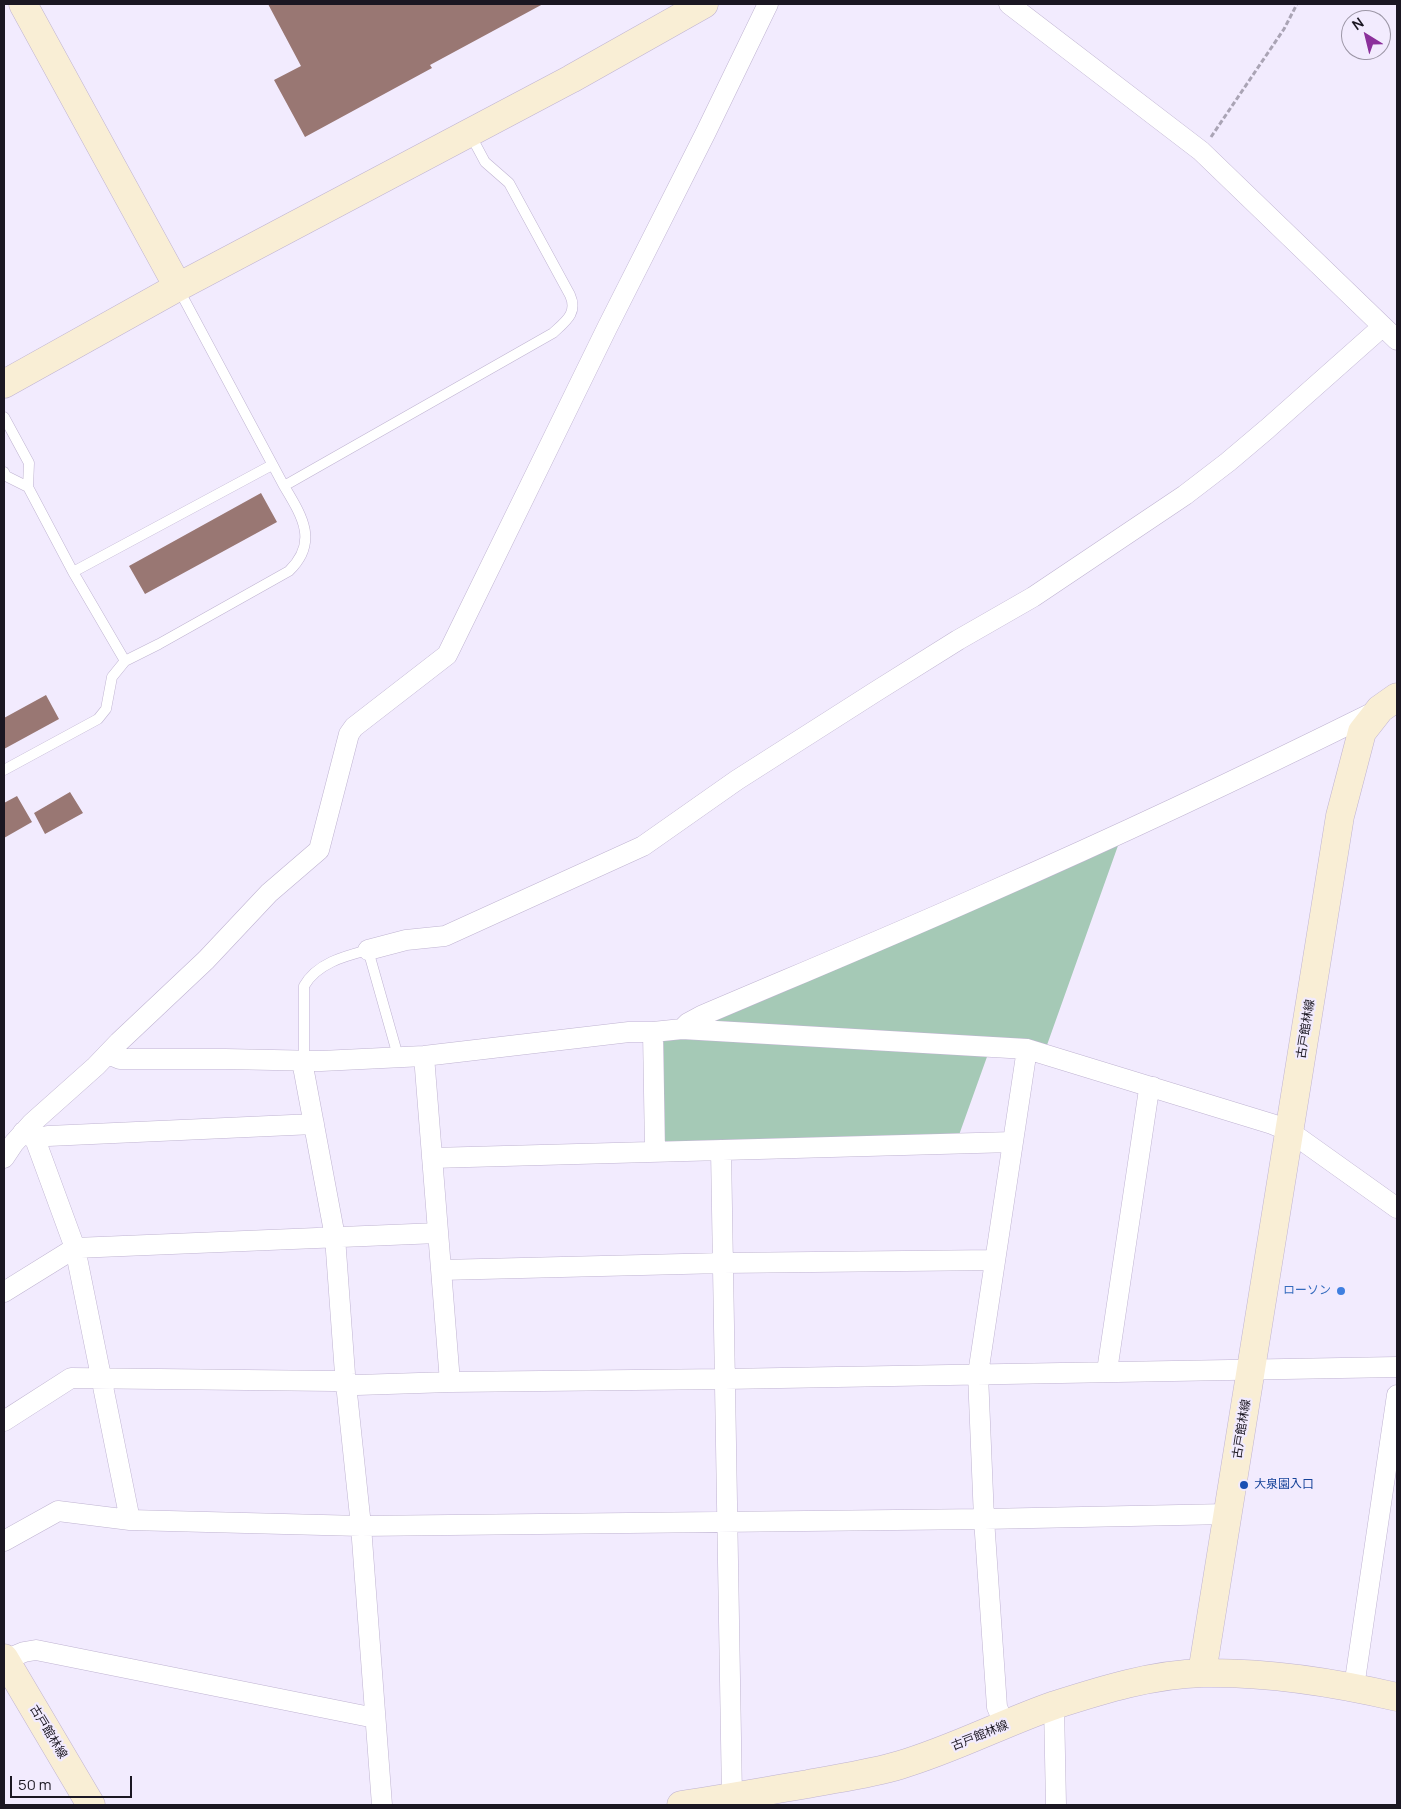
<!DOCTYPE html>
<meta charset="utf-8">
<style>
body{margin:0}
#map{position:relative;width:1401px;height:1809px;overflow:hidden;background:#f2ebfe;font-family:Manrope,sans-serif}
canvas{display:block}
.frame{position:absolute;inset:0;border:5px solid #1b1722;pointer-events:none}
.north{position:absolute;left:1341px;top:10px;width:50px;height:50px;box-sizing:border-box;background:#f2ebfe;border:1px solid #9c96a6;border-radius:50%;rotate:324deg;font-size:14px;font-weight:700;line-height:20px;text-align:center;color:#1b1722}
.north::after{content:'';display:block;margin:auto;width:18px;height:22px;background:#8b309b;clip-path:polygon(50% 0,100% 100%,50% 72%,0 100%)}
.scale{position:absolute;left:10px;top:1776px;width:122px;height:22px;box-sizing:border-box;border:2px solid #1b1722;border-top:0;padding-left:6px;font-size:15px;line-height:18px;white-space:nowrap;color:#1b1722;-webkit-text-stroke:4px #f2ebfe;paint-order:stroke}
</style>
<div id="map">
<canvas width="1401" height="1809"></canvas>
<div class="frame"></div>
<div class="north">N</div>
<div class="scale">50 m</div>
</div>
<script>
const context = document.querySelector('canvas').getContext('2d');
context.lineJoin = 'round';
function fillPath(path, color) { context.fillStyle = color; context.fill(path, 'evenodd'); }
function strokePath(path, color, width, dash) { context.strokeStyle = color; context.lineWidth = width; context.lineCap = dash ? 'butt' : 'round'; context.setLineDash(dash || []); context.stroke(path); }
function drawText(font, color, halo, rows, align = 'center') {
  context.font = font + ' Manrope,"Noto Sans JP",sans-serif'; context.lineWidth = 4.5; context.setLineDash([]); context.textBaseline = 'middle'; context.strokeStyle = halo; context.fillStyle = color; for (const [text, x, y, turn = 0] of rows) {
    context.save(); context.translate(x, y); context.rotate((+turn || 0) * Math.PI / 180); context.textAlign = isNaN(turn) ? turn : align; if (halo) context.strokeText(text, 0, 0); context.fillText(text, 0, 0); context.restore();
  }
}
const forest = new Path2D(`
 M1120 840 1047 1045 699 1024Z
 M686 1036 988 1054 959 1135 660 1151 662 1039Z`);
const building = new Path2D(`
 M268 4H543L430 65 432 68 305 137 274 80 301 66Z
 M261 493 277 522 145 594 129 566Z
 M46 695 59 719 4 749V718Z
 M70 792 83 813 45 834 34 813Z
 M17 796 32 822 4 838V803Z`);
const path = new Path2D(`
 M1211 137 1284 29 1297 4`);
const lane = new Path2D(`
 M178 288 284 486 553 333C566 321 578 313 570 295L509 183 485 162 470 134
 M4 417 29 463 28 487 73 572 125 661 112 677 106 709 98 719 4 770
 M4 472 6 476 28 487
 M73 572 272 465
 M125 661 159 644 289 571C319 542 302 516 284 486
 M302 1061 304 1052V986C317 963 345 956 368 950L396 1049V1057`);
const street = new Path2D(`
 M1009 4 1201 151 1397 340
 M368 950 406 940 445 936 643 846 737 780 875 692 958 640 1033 597 1185 495 1228 462 1267 429 1382 327
 M682 1029 688 1023 701 1016C797 975 894 935 990 892 1120 835 1249 774 1376 711
 M653 1032 655 1151
 M108 1054 120 1059H225L321 1061 424 1056 629 1032H653L682 1029 1027 1049 1272 1124 1289 1131 1397 1208
 M424 1056 450 1382
 M302 1061 335 1237 345 1374 361 1526 382 1805
 M23 1132 35 1139 75 1248 130 1520
 M35 1139 48 1136 314 1124
 M721 1150 732 1797
 M4 1158 14 1143 32 1123 96 1066 119 1042 206 960 269 893 319 850 349 734 354 727 447 655 450 649 607 328 706 132 768 4
 M432 1158 1013 1142
 M441 1270 723 1263 995 1260
 M4 1292 75 1248 438 1233
 M1107 1371 1148 1096 1153 1087
 M4 1421 71 1378 334 1381 357 1385 450 1382 725 1379 1397 1367
 M4 1541 58 1511 130 1520 361 1526 984 1519 1228 1514
 M5 1660 24 1652 36 1650 375 1718
 M1354 1687 1397 1395
 M1054 1706 1056 1805
 M1005 1726 997 1707 984 1519 978 1374 1027 1049`);
const secondary = new Path2D(`
 M23 4 178 287
 M4 384 178 287 571 79 704 4
 M4 1658 91 1805
 M1202 1673 1340 816 1362 732 1380 709 1397 697
 M681 1805C723 1799 766 1791 808 1784 839 1778 870 1774 900 1765 954 1749 1003 1723 1055 1705 1102 1690 1153 1674 1203 1673 1268 1672 1333 1682 1397 1697`);
const markers = [
 [1341,1291,5,"#3f7fe0"],
 [1244,1485,5,"#1a4fb4"]
];
const streetNames = [
 ["古戸館林線",1306,1029,-81],
 ["古戸館林線",1242,1429,-81],
 ["古戸館林線",48,1732,59],
 ["古戸館林線",980,1736,-22]
];
const shopNames = [
 ["ローソン",1331,1291]
];
const transitNames = [
 ["大泉園入口",1254,1485]
];
fillPath(forest, '#a5c9b6');
fillPath(building, '#997773');
strokePath(lane, '#bfb3d1', 11);
strokePath(street, '#bfb3d1', 21);
strokePath(secondary, '#bfb3d1', 29);
strokePath(path, '#aaa4b5', 3, [5, 2.5]);
strokePath(lane, '#fff', 10);
strokePath(street, '#fff', 20);
strokePath(secondary, '#f9eed5', 28);
for (const [x, y, r, color] of markers) { const dot = new Path2D(); dot.arc(x, y, r, 0, 2 * Math.PI); context.fillStyle = color; context.fill(dot); strokePath(dot, '#f2ebfe', 2); }
drawText('12px', '#1b1722', '#f2ebfe', streetNames);
drawText('12px', '#366cbe', '#f2ebfe', shopNames, 'right');
drawText('12px', '#164399', '#f2ebfe', transitNames, 'left');
</script>
